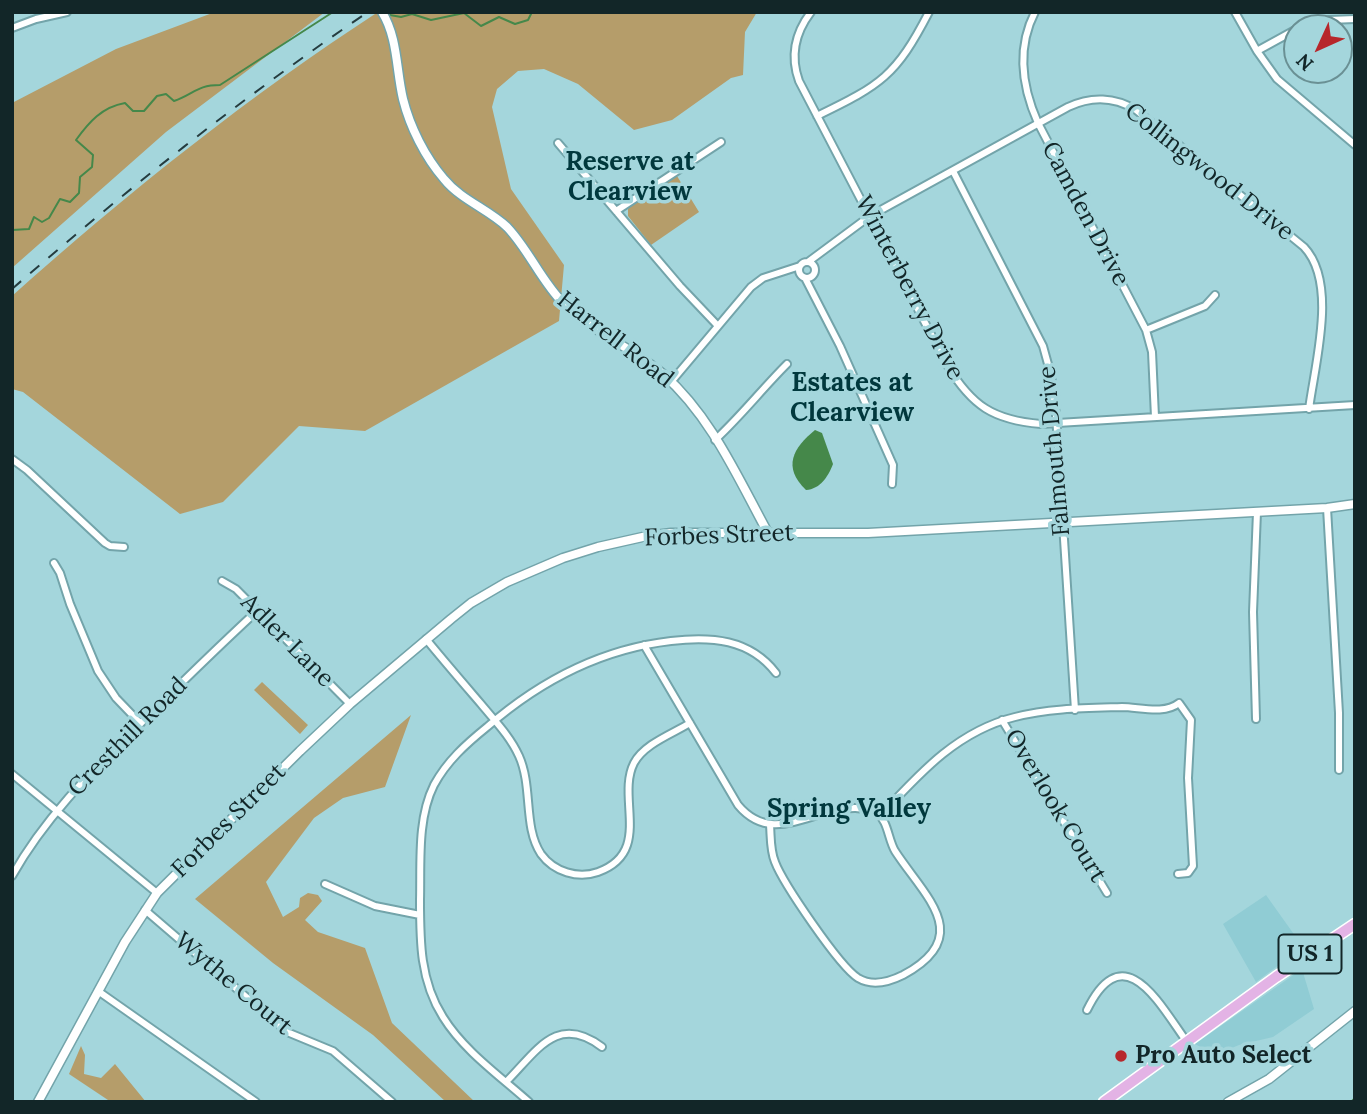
<!DOCTYPE html>
<style>
body{margin:0}
#map{position:relative;width:1367px;height:1114px;overflow:hidden;background:#a4d6dc;font-family:Lora,serif}
canvas{display:block}
.frame{position:absolute;inset:0;border:14px solid #122628;pointer-events:none}
.north{position:absolute;left:1283px;top:14px;width:70px;height:70px;box-sizing:border-box;background:#a4d6dc;border:2px solid #6a9094;border-radius:50%;rotate:225deg;font-size:19px;font-weight:700;line-height:28px;text-align:center;color:#122628}
.north::after{content:'';display:block;margin:auto;width:24px;height:32px;background:#b7272b;clip-path:polygon(50% 0,100% 100%,50% 72%,0 100%)}
</style>
<div id="map">
<canvas width="1367" height="1114"></canvas>
<div class="frame"></div>
<div class="north">N</div>
</div>
<script>
const context = document.querySelector('canvas').getContext('2d');
context.lineJoin = 'round';
function fillPath(path, color) { context.fillStyle = color; context.fill(path, 'evenodd'); }
function strokePath(path, color, width, dash) { context.strokeStyle = color; context.lineWidth = width; context.lineCap = dash ? 'butt' : 'round'; context.setLineDash(dash || []); context.stroke(path); }
function drawText(font, color, halo, rows, align = 'center') {
  context.font = font + ' Lora,serif'; context.lineWidth = 7; context.setLineDash([]); context.textBaseline = 'middle'; context.strokeStyle = halo; context.fillStyle = color; for (const [text, x, y, turn = 0] of rows) {
    context.save(); context.translate(x, y); context.rotate((+turn || 0) * Math.PI / 180); context.textAlign = isNaN(turn) ? turn : align; if (halo) context.strokeText(text, 0, 0); context.fillText(text, 0, 0); context.restore();
  }
}
const built = new Path2D(`
 M1266 895 1303 947 1256 982 1223 924Z
 M1302 969 1314 1009 1273 1037 1239 1045 1215 1055 1195 1044Z`);
const green = new Path2D(`
 M215 12H325L166 132 12 268V103L116 49Z
 M378 12H757L745 32 743 75 731 78 672 120 634 130 578 84 544 69 518 71 497 89 492 107 511 189 564 265 559 321 365 431 299 426 223 502 180 514 23 392 12 389V296C127 193 249 96 378 12Z
 M677 176 699 212 651 245 628 216V209L632 203Z
 M262 682 308 725 300 734 254 690Z
 M411 715 385 787 343 798 314 818 266 882 283 917 299 907 300 898 308 893 318 895 322 901 305 920 318 932 365 948 392 1023 475 1102H446L373 1035 273 963 195 899Z
 M81 1046 85 1055 84 1074 101 1078 115 1064 146 1102H111L69 1074Z`);
const water = new Path2D(`
 M815 430 822 433 833 464C828 477 820 489 806 490 782 467 793 448 815 430Z`);
const stream = new Path2D(`
 M390 15 401 17 412 14 431 20 464 13 481 26 499 17 515 24 528 20 532 12
 M12 230 29 229 34 217 42 222 49 218 60 199 70 202 79 193 80 177 92 167 93 155 76 140C89 122 102 107 125 103L133 111H144L157 96 166 94 174 101C194 94 197 85 220 85L333 12
 M1351 1102 1355 1098`);
const minor = new Path2D(`
 M811 12C795 33 790 56 799 81L947 365C972 406 993 420 1041 424L1355 405
 M1035 12C1016 49 1022 87 1038 123L1146 330 1152 352 1155 417
 M1235 12 1257 51 1277 79 1355 145
 M12 28 36 19 67 12
 M1300 28 1329 20 1355 19
 M1257 51 1297 29
 M817 116C881 85 896 76 929 12
 M558 143 680 286 718 326
 M953 171 1043 346 1051 375 1056 415 1075 710
 M616 211 721 142
 M808 262 870 216 1068 107C1091 96 1115 97 1136 110L1304 247C1338 283 1315 363 1309 409
 M799 270a8 8 0 1 1 16 0a8 8 0 1 1-16 0Z
 M805 278 840 346 893 465 892 484
 M1146 330 1205 306 1215 295
 M671 382 751 287 763 278 800 266
 M715 440C741 416 762 389 787 364
 M12 459 27 470 105 543 110 546 124 547
 M1327 508 1339 713V770
 M54 563 60 573 70 604 98 671 116 698 140 723
 M222 581 236 589 350 704
 M426 639C444 661 463 683 481 704 495 721 510 736 519 756 533 787 523 827 541 854 554 872 578 879 598 872 653 852 616 798 634 763 644 744 672 734 690 723
 M644 645 738 805C773 847 813 807 856 808 863 809 871 809 877 813 888 821 888 839 895 851 924 896 976 936 903 975 889 982 873 987 858 978 839 966 783 883 775 862 770 850 771 837 770 825
 M1256 719 1253 612 1257 512
 M1002 720 1107 893
 M12 774 157 893
 M880 816C919 774 957 731 1015 717 1049 708 1087 708 1122 707 1139 707 1164 715 1179 703L1191 720 1188 778 1193 866 1188 873 1178 874
 M12 876C44 819 89 774 135 729 175 689 216 649 258 610
 M325 884 375 906 420 915
 M145 910 287 1032 333 1051 392 1102
 M98 991 256 1102
 M1087 1010C1124 934 1160 1005 1187 1042
 M506 1082C537 1051 557 1013 602 1047
 M529 1102C500 1076 464 1051 443 1017 420 981 420 941 420 900 421 863 417 819 434 785 447 761 466 744 487 727 540 681 601 649 671 641 711 636 750 639 776 673`);
const tertiary = new Path2D(`
 M382 12C398 38 396 70 403 99 410 127 425 157 444 179 461 200 488 209 507 227 529 250 541 281 564 304 593 332 632 348 663 374 711 416 738 478 768 533
 M38 1102 125 942 157 893 300 751 350 704 451 619 471 603 507 582 563 558 598 547 647 536 671 533H868L1327 508 1355 504
 M1228 1102 1269 1079 1355 1011`);
const primary = new Path2D(`
 M1104 1102 1276 977 1355 924`);
const rail = new Path2D(`
 M12 289C126 190 243 97 368 12`);
const markers = [
 [1121,1056,7,"#b7272b"]
];
const shields = [
 [1310,954,63]
];
const shieldNames = [
 ["US 1",1310,954]
];
const streetNames = [
 ["Collingwood Drive",1209,172,38],
 ["Camden Drive",1085,214,62],
 ["Winterberry Drive",909,288,62],
 ["Harrell Road",615,340,38],
 ["Falmouth Drive",1055,451,-95],
 ["Forbes Street",719,536,-2],
 ["Adler Lane",287,641,45],
 ["Cresthill Road",128,737,-45],
 ["Overlook Court",1055,806,59],
 ["Forbes Street",229,821,-45],
 ["Wythe Court",233,984,40]
];
const poiNames = [
 ["Pro Auto Select",1135,1056]
];
const neighbourhoodNames = [
 ["Reserve at",630,163],
 ["Clearview",630,193],
 ["Estates at",852,384],
 ["Clearview",852,414],
 ["Spring Valley",849,810]
];
fillPath(built, '#90ccd4');
fillPath(green, '#b59d6a');
fillPath(water, '#45884a');
strokePath(stream, '#45884a', 2);
strokePath(minor, '#73a4aa', 10);
strokePath(tertiary, '#73a4aa', 11);
strokePath(primary, '#fff', 13);
strokePath(minor, '#fff', 6);
strokePath(tertiary, '#fff', 8);
strokePath(primary, '#e3b3e5', 10);
strokePath(rail, '#253c3f', 2, [12, 12]);
for (const [x, y, r, color] of markers) { const dot = new Path2D(); dot.arc(x, y, r, 0, 2 * Math.PI); context.fillStyle = color; context.fill(dot); strokePath(dot, '#a4d6dc', 2.5); }
for (const [x, y, w] of shields) { const box = new Path2D(); box.roundRect(x - w / 2, y - 19.5, w, 39, 5); context.fillStyle = '#a4d6dc'; context.fill(box); strokePath(box, '#122628', 2); }
drawText('bold 23px', '#122628', null, shieldNames);
drawText('24px', '#122628', '#a4d6dc', streetNames);
drawText('bold 24px', '#122628', '#a4d6dc', poiNames, 'left');
drawText('bold 26px', '#01383d', '#a4d6dc', neighbourhoodNames);
</script>
